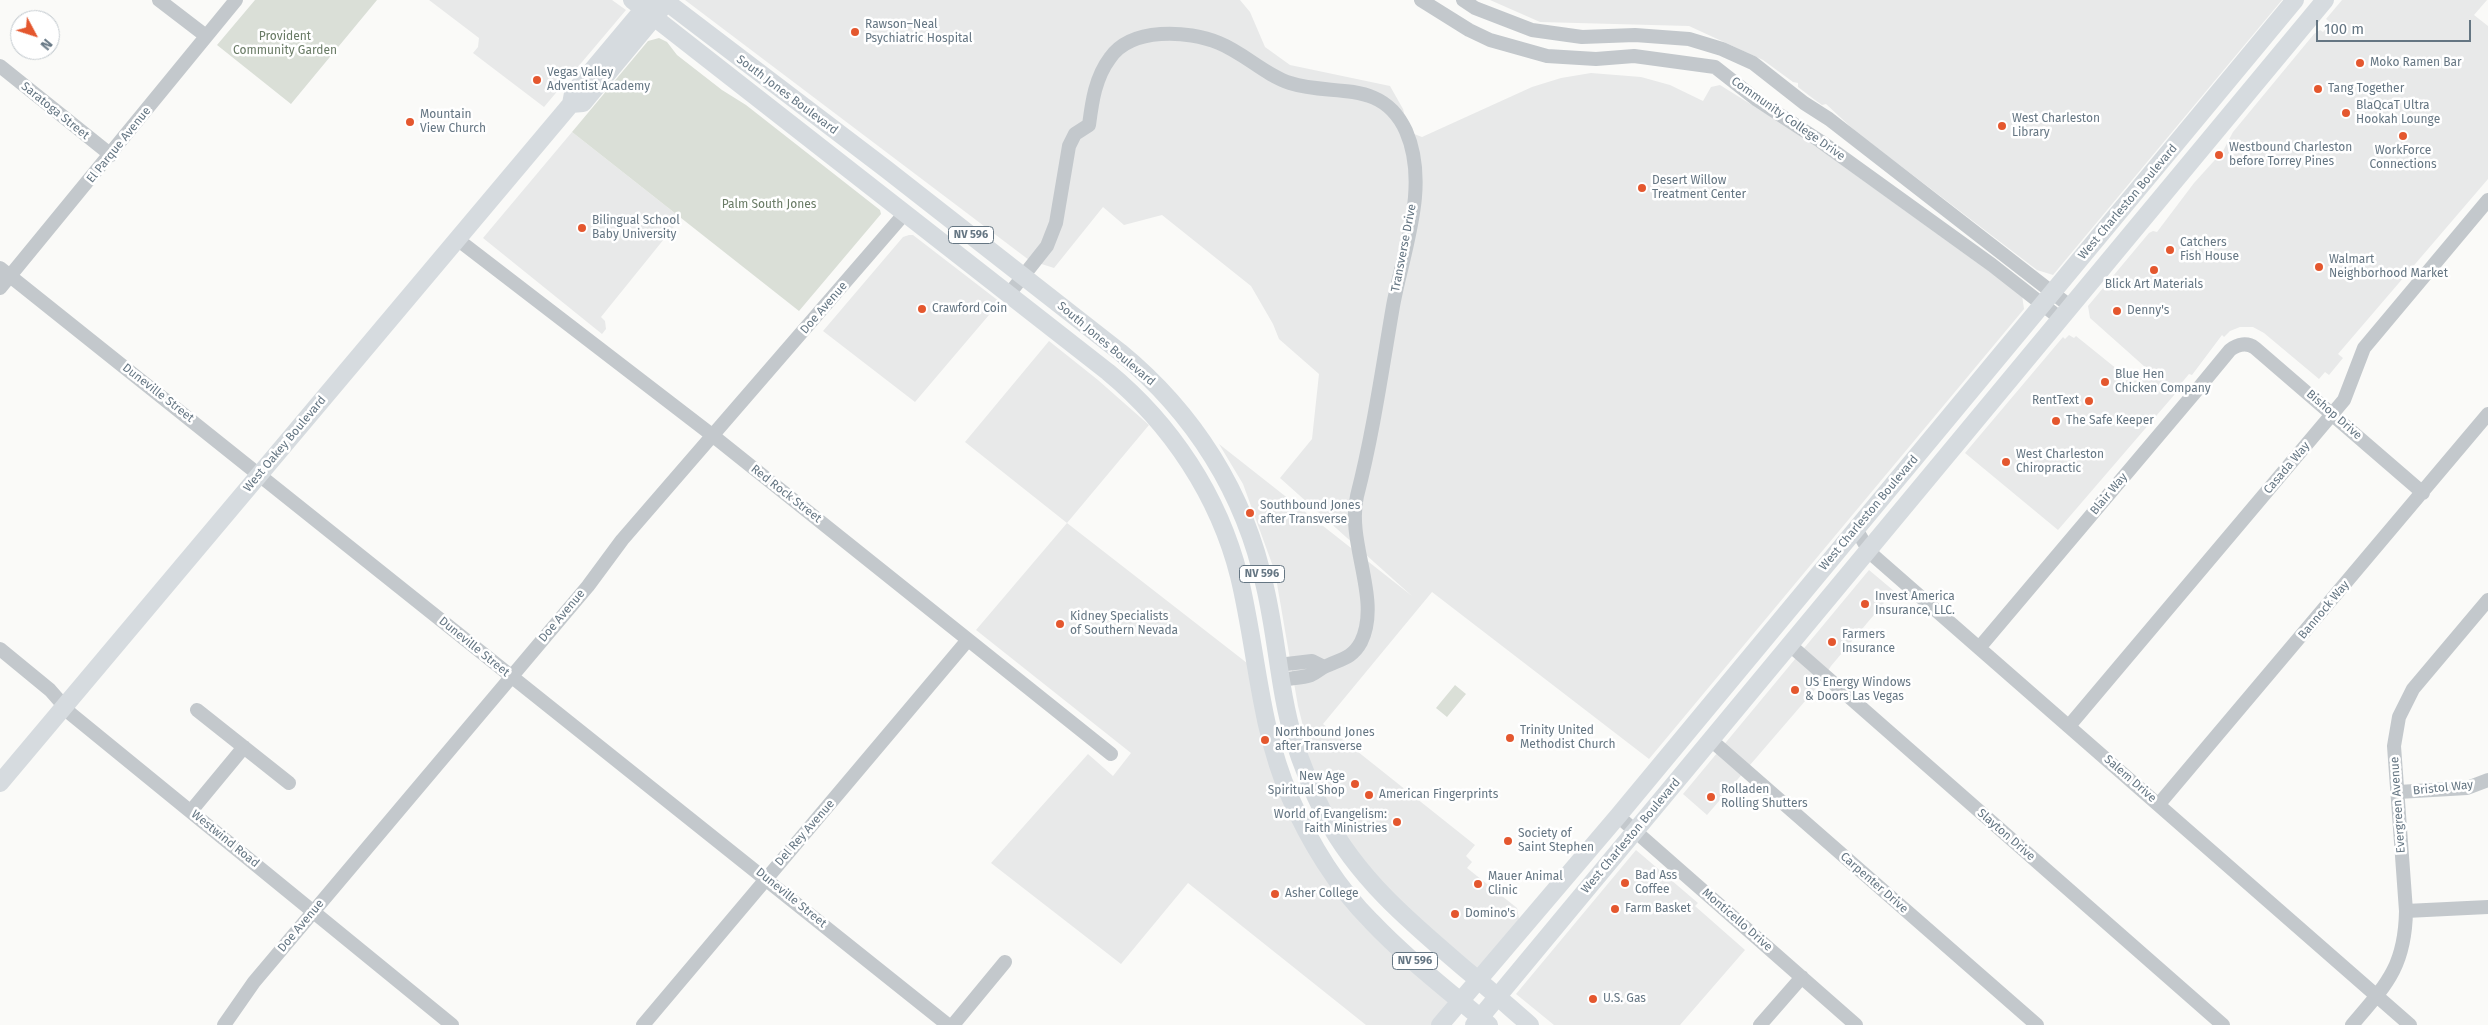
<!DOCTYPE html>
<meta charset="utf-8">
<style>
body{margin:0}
#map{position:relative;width:2488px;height:1025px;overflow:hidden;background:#fafaf8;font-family:"Fira Sans",sans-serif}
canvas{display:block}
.north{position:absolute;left:10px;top:10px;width:50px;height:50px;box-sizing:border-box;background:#fff;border:1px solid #c1c8cd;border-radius:50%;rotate:130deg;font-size:14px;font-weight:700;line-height:20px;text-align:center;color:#657683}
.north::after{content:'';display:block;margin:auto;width:18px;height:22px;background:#e4572e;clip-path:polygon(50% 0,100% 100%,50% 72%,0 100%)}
.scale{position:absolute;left:2316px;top:20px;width:155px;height:22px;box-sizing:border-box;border:2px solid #657683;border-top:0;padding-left:6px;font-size:15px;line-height:18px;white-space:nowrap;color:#657683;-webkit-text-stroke:4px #fff;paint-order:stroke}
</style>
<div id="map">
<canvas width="2488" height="1025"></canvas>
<div class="north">N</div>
<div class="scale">100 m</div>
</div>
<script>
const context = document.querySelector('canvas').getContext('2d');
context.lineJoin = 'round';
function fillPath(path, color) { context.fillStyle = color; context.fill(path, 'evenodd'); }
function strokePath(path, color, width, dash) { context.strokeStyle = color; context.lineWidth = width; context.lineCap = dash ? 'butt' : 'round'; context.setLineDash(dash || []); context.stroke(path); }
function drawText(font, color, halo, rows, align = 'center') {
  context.font = font + ' "Fira Sans",sans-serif'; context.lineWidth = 5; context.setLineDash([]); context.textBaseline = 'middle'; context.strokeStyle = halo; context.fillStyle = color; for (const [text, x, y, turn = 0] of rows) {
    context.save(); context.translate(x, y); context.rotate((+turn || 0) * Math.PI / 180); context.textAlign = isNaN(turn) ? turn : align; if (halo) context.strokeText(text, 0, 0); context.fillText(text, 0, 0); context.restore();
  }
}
const built = new Path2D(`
 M429 0H612L626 10 544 107 473 53 478 47 479 38Z
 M685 0H1240L1250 12 1265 47 1290 65 1390 86 1403 109 1409 132 1422 137 1532 87 1561 78 1591 73 1641 77 1670 85 1703 101 1711 87 1720 85 1800 135 2022 295 2024 309 1649 759 1432 592 1323 724 1475 845 1466 856 1472 862 1467 868 1517 908 1521 929 1478 980 1351 857 1299 753 1307 742 1298 706 1275 572 1243 484 1219 444 1412 596 1280 478 1312 439 1319 374 1279 339 1273 324 1251 286 1162 215 1124 225 1103 207 1054 268 1029 260Z
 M1490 0H2282L2053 275 2037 270 1855 131 1826 104 1822 105 1815 100 1798 87V83L1793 82 1763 60 1689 26 1540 22Z
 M2342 0H2487L2474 15 2488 26V179L2338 354 2343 358 2329 375 2325 372 2319 379 2264 333 2253 327H2240L2230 331 2224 337 2222 335 2192 375 2189 374 2174 392 2175 394 2058 530 1965 453 2063 337 2065 339 2069 335 2074 338 2076 336 2133 382 2145 367 2090 318 2088 306 2149 233 2153 231 2157 232 2194 183 2223 151 2233 132 2314 34 2320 30 2323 32 2331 23 2326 19Z
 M572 132 681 218 601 317 605 321 606 329 602 334 483 238Z
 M909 235H913L1000 302 915 402 823 331 903 237Z
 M1049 341 1098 380 1149 425 1067 523 1256 670 1274 754 1330 868 1461 1000 1440 1025H1366L1188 883 1121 964 991 863 1088 754 1113 776 1131 753 976 630 1067 523 965 442Z
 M1869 570 1894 591 1831 666 1818 686 1707 815 1683 794Z
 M1636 850 1698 903 1695 906 1745 950 1680 1025H1554L1516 994Z`);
const green = new Path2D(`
 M255 0H377L291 104 217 45Z
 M659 38 667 42 677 55 722 90 746 105 880 210 881 214 799 311 572 132 648 41Z
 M1455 685 1466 694 1447 717 1436 708Z`);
const minor = new Path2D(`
 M159 0 206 36
 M1421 0 1469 30 1490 40 1547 56 1596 59 1634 56 1715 67 1757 100 1820 141 1992 265 2061 319
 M1463 0 1475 8 1532 30 1582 37 1635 35 1689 39 1722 49 1753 63 1804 103 1829 119 2071 307
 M0 66 111 155
 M457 239 712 435 1111 754
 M0 268 948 1025
 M0 288 236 0
 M1009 294 1047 246 1056 223 1069 146 1075 134 1089 125C1092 102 1095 78 1110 58 1131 27 1188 30 1219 43 1244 53 1265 75 1290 83 1333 97 1382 78 1406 131 1430 186 1403 251 1393 306 1382 370 1373 434 1357 496 1346 543 1382 599 1361 642 1352 659 1340 659 1324 667 1320 669 1316 673 1311 675 1302 678 1291 678 1281 680
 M1856 529 1869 551 1875 557 2410 1025
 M1790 645 2223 1025
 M1979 648 2197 390 2230 350C2238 344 2247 342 2255 348L2423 493
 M0 649 50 690 71 714 452 1025
 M1278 665 1312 661 1324 667
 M197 710 289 783
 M2069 726 2344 400 2364 348 2488 200
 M1711 740 2037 1025
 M2398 792 2467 788 2488 780
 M2159 804 2488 414
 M191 811 244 747
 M1618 816 1856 1025
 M2406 911 2488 907
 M224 1025 254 982 588 586 622 540 905 213
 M643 1025 967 641
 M953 1025 1005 962
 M1760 1025 1802 977
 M2352 1025C2386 985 2405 967 2406 911L2394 746 2399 717 2413 689 2488 600`);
const major = new Path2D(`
 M632 0 1108 372C1171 424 1219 496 1239 576 1257 650 1259 726 1290 797 1309 841 1337 887 1371 921 1407 959 1449 991 1489 1025
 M664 0 886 169 1120 352C1194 413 1245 493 1265 587 1277 638 1279 690 1294 740 1302 766 1313 792 1325 816 1358 879 1411 923 1465 969 1487 987 1508 1006 1530 1025
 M571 104 583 103 661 9
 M0 783 571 104 573 93 651 0
 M1440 1025 1618 816 2295 0
 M1474 1025 2325 0`);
const markers = [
 [855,32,5,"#e4572e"],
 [2360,63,5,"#e4572e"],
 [537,80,5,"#e4572e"],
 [2318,89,5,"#e4572e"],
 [2346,113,5,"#e4572e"],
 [410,122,5,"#e4572e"],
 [2002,126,5,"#e4572e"],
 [2403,136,5,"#e4572e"],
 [2219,155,5,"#e4572e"],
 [1642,188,5,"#e4572e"],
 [582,228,5,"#e4572e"],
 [2170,250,5,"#e4572e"],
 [2319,267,5,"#e4572e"],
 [2154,270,5,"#e4572e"],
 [922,309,5,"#e4572e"],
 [2117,311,5,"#e4572e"],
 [2105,382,5,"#e4572e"],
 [2089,401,5,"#e4572e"],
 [2056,421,5,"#e4572e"],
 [2006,462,5,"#e4572e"],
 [1250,513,5,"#e4572e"],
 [1865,604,5,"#e4572e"],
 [1060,624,5,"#e4572e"],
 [1832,642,5,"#e4572e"],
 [1795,690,5,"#e4572e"],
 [1510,738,5,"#e4572e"],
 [1265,740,5,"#e4572e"],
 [1355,784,5,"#e4572e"],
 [1369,795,5,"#e4572e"],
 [1711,797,5,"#e4572e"],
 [1397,822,5,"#e4572e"],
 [1508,841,5,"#e4572e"],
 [1625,883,5,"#e4572e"],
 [1478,884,5,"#e4572e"],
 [1275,894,5,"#e4572e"],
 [1615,909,5,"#e4572e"],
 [1455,914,5,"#e4572e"],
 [1593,999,5,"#e4572e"]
];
const shields = [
 [971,235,45],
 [1262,574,45],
 [1415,961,45]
];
const shieldNames = [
 ["NV 596",971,235],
 ["NV 596",1262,574],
 ["NV 596",1415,961]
];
const poiNames = [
 ["Rawson–Neal",865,25],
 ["Psychiatric Hospital",865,39],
 ["Moko Ramen Bar",2370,63],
 ["Vegas Valley",547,73],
 ["Adventist Academy",547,87],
 ["Tang Together",2328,89],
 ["BlaQcaT Ultra",2356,106],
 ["Hookah Lounge",2356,120],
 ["Mountain",420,115],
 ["View Church",420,129],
 ["West Charleston",2012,119],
 ["Library",2012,133],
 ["Westbound Charleston",2229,148],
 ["before Torrey Pines",2229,162],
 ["WorkForce",2403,151,"center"],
 ["Connections",2403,165,"center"],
 ["Desert Willow",1652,181],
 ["Treatment Center",1652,195],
 ["Bilingual School",592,221],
 ["Baby University",592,235],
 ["Catchers",2180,243],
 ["Fish House",2180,257],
 ["Walmart",2329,260],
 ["Neighborhood Market",2329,274],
 ["Blick Art Materials",2154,285,"center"],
 ["Crawford Coin",932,309],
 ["Denny's",2127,311],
 ["Blue Hen",2115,375],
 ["Chicken Company",2115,389],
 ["RentText",2079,401,"right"],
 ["The Safe Keeper",2066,421],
 ["West Charleston",2016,455],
 ["Chiropractic",2016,469],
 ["Southbound Jones",1260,506],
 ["after Transverse",1260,520],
 ["Invest America",1875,597],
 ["Insurance, LLC.",1875,611],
 ["Kidney Specialists",1070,617],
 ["of Southern Nevada",1070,631],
 ["Farmers",1842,635],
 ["Insurance",1842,649],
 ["US Energy Windows",1805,683],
 ["& Doors Las Vegas",1805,697],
 ["Trinity United",1520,731],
 ["Methodist Church",1520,745],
 ["Northbound Jones",1275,733],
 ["after Transverse",1275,747],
 ["New Age",1345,777,"right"],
 ["Spiritual Shop",1345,791,"right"],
 ["Rolladen",1721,790],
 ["Rolling Shutters",1721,804],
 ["American Fingerprints",1379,795],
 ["World of Evangelism:",1387,815,"right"],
 ["Faith Ministries",1387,829,"right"],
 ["Society of",1518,834],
 ["Saint Stephen",1518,848],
 ["Bad Ass",1635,876],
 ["Coffee",1635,890],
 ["Mauer Animal",1488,877],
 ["Clinic",1488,891],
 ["Asher College",1285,894],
 ["Farm Basket",1625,909],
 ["Domino's",1465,914],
 ["U.S. Gas",1603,999]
];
const parkNames = [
 ["Provident",285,37],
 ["Community Garden",285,51],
 ["Palm South Jones",769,205]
];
const streetNames = [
 ["South Jones Boulevard",787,95,37],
 ["Saratoga Street",55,111,39],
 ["Community College Drive",1788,119,35],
 ["El Parque Avenue",119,145,-51],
 ["West Charleston Boulevard",2128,202,-50],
 ["Transverse Drive",1404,248,-79],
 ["Doe Avenue",824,308,-49],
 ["South Jones Boulevard",1106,344,40],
 ["Duneville Street",158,393,38],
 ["Bishop Drive",2334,415,41],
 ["West Oakey Boulevard",285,444,-50],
 ["Casada Way",2287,468,-50],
 ["Red Rock Street",786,494,38],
 ["Blair Way",2109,494,-50],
 ["West Charleston Boulevard",1869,513,-50],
 ["Bannock Way",2324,610,-50],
 ["Doe Avenue",562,616,-50],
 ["Duneville Street",474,647,39],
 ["Salem Drive",2130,779,41],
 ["Bristol Way",2443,788,-6],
 ["Evergreen Avenue",2398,805,-94],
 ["Del Rey Avenue",805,833,-49],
 ["Slayton Drive",2006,835,41],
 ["West Charleston Boulevard",1631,836,-50],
 ["Westwind Road",225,839,39],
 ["Carpenter Drive",1874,883,41],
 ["Duneville Street",791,898,39],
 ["Monticello Drive",1737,920,41],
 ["Doe Avenue",301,926,-50]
];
fillPath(built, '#e8e9e9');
fillPath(green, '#dadfd7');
strokePath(minor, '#c3c8cc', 14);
strokePath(major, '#d6dbdf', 18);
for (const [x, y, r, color] of markers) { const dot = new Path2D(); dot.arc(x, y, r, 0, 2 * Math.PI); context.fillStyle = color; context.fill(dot); strokePath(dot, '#fff', 2); }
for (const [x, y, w] of shields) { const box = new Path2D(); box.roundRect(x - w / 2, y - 8.5, w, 17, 4); context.fillStyle = '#fff'; context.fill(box); strokePath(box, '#657683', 1); }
drawText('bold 11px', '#657683', null, shieldNames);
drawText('12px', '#657683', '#fff', poiNames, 'left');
drawText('12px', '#687a64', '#fff', parkNames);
drawText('12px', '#657683', '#fff', streetNames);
</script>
